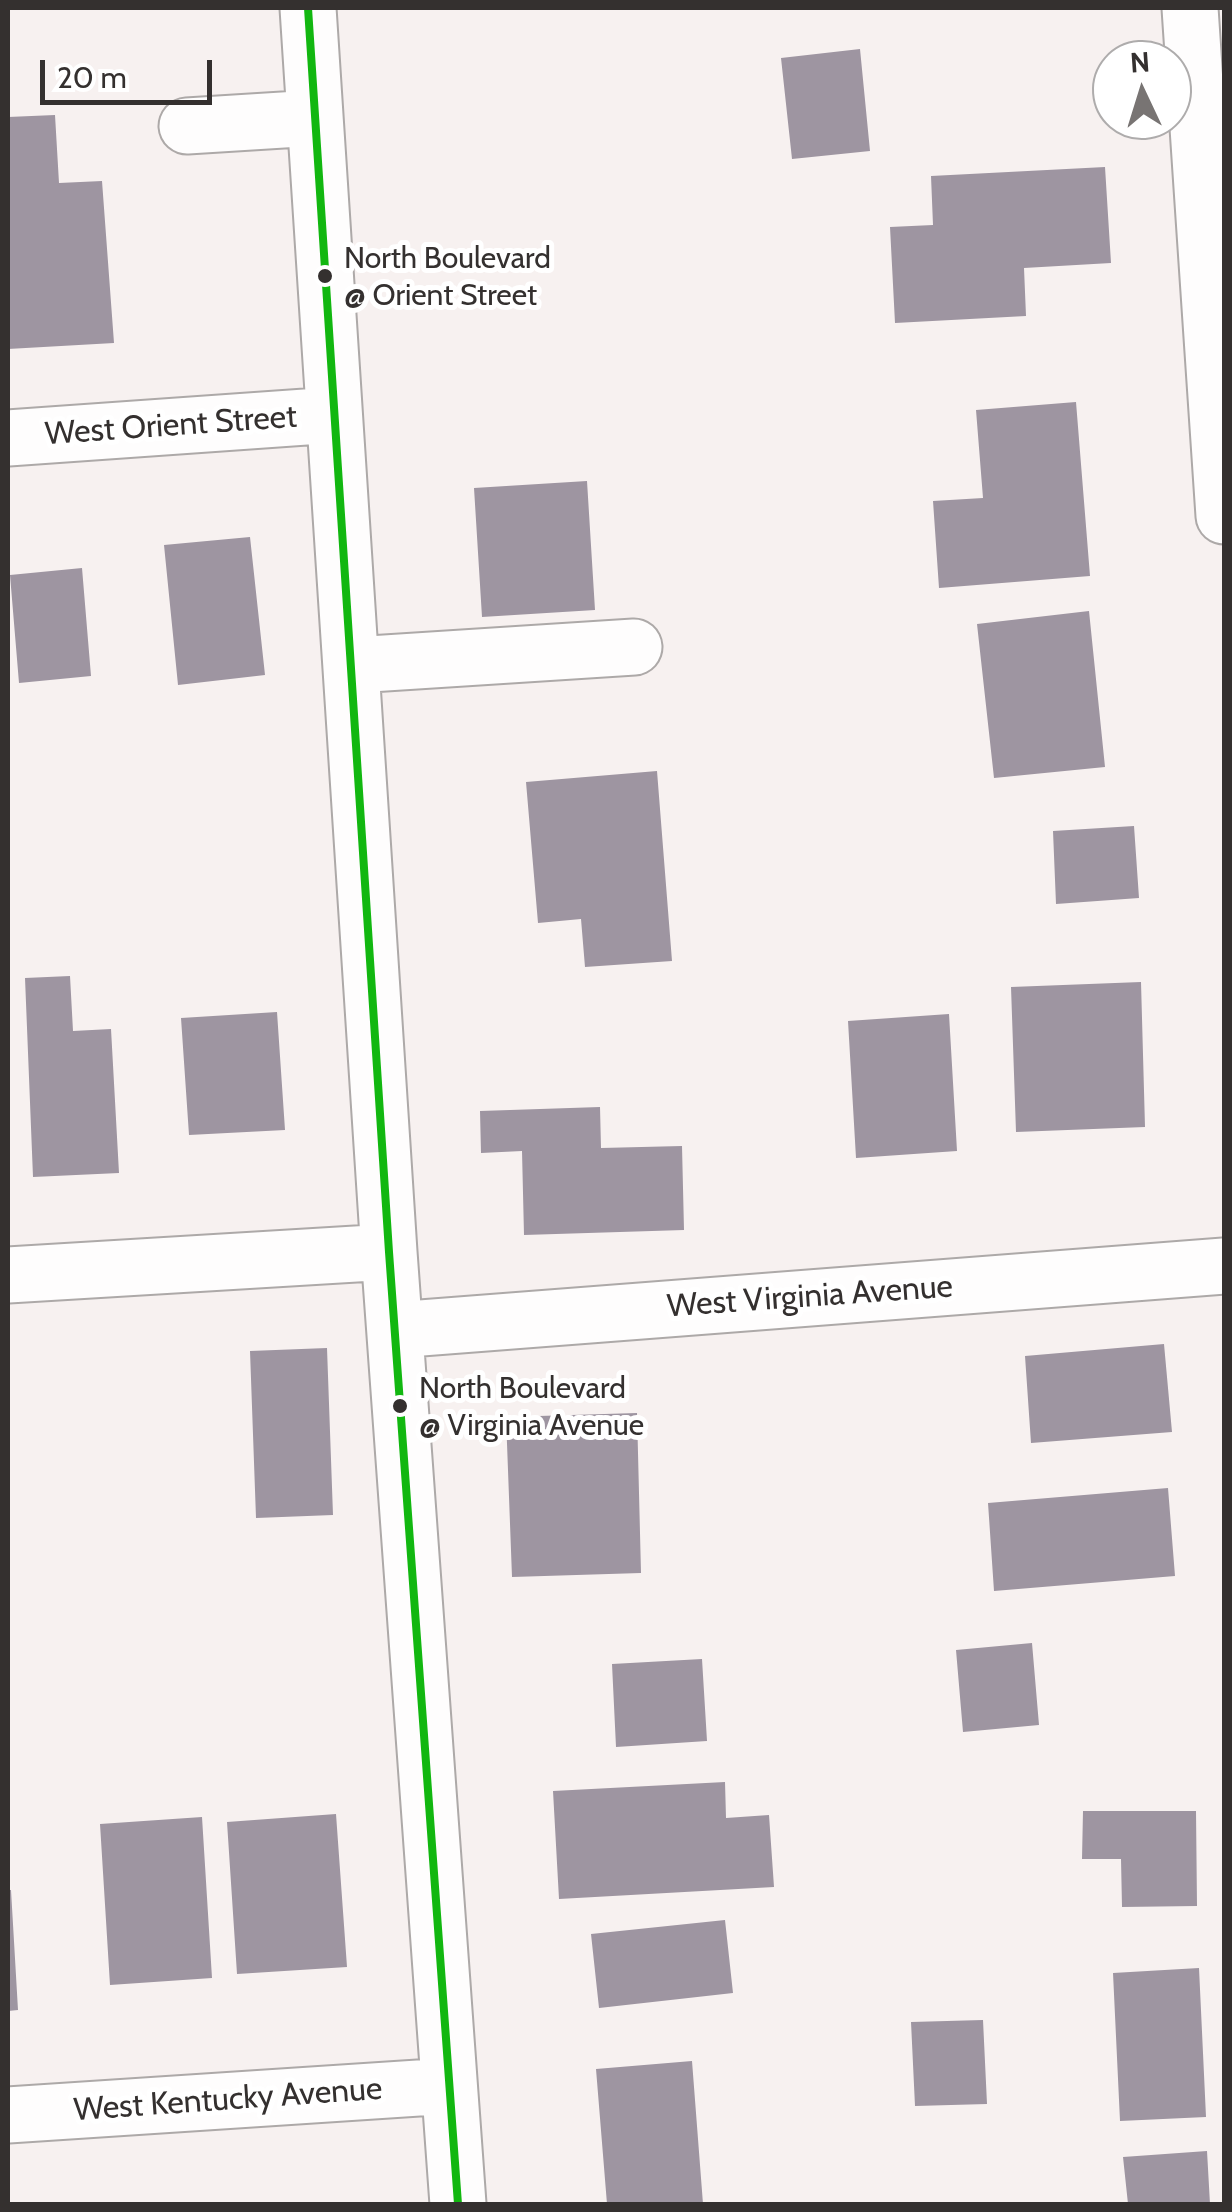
<!DOCTYPE html>
<style>
body{margin:0}
#map{position:relative;width:1232px;height:2212px;overflow:hidden;background:#f7f1f0;font-family:Cabin,sans-serif}
canvas{display:block}
.frame{position:absolute;inset:0;border:10px solid #34302f;pointer-events:none}
.north{position:absolute;left:1092px;top:40px;width:100px;height:100px;box-sizing:border-box;background:#fff;border:2px solid #aeacac;border-radius:50%;rotate:356deg;font-size:28px;font-weight:700;line-height:40px;text-align:center;color:#34302f}
.north::after{content:'';display:block;margin:auto;width:35px;height:45px;background:#787473;clip-path:polygon(50% 0,100% 100%,50% 72%,0 100%)}
.scale{position:absolute;left:40px;top:60px;width:172px;height:45px;box-sizing:border-box;border:5px solid #34302f;border-top:0;padding-left:12px;font-size:30px;line-height:35px;white-space:nowrap;color:#34302f;-webkit-text-stroke:8px #fff;paint-order:stroke}
</style>
<div id="map">
<canvas width="1232" height="2212"></canvas>
<div class="frame"></div>
<div class="north">N</div>
<div class="scale">20 m</div>
</div>
<script>
const context = document.querySelector('canvas').getContext('2d');
context.lineJoin = 'round';
function fillPath(path, color) { context.fillStyle = color; context.fill(path, 'evenodd'); }
function strokePath(path, color, width, dash) { context.strokeStyle = color; context.lineWidth = width; context.lineCap = dash ? 'butt' : 'round'; context.setLineDash(dash || []); context.stroke(path); }
function drawText(font, color, halo, rows, align = 'center') {
  context.font = font + ' Cabin,sans-serif'; context.lineWidth = 10; context.setLineDash([]); context.textBaseline = 'middle'; context.strokeStyle = halo; context.fillStyle = color; for (const [text, x, y, turn = 0] of rows) {
    context.save(); context.translate(x, y); context.rotate((+turn || 0) * Math.PI / 180); context.textAlign = isNaN(turn) ? turn : align; if (halo) context.strokeText(text, 0, 0); context.fillText(text, 0, 0); context.restore();
  }
}
const building = new Path2D(`
 M860 49 870 151 792 159 781 58Z
 M55 115 59 183 102 181 114 343 8 349V117Z
 M1105 167 1111 263 1024 268 1026 316 895 323 890 227 933 225 931 176Z
 M1076 402 1090 576 939 588 933 501 983 498 976 410Z
 M587 481 595 610 482 617 474 488Z
 M250 537 265 675 178 685 164 545Z
 M82 568 91 676 19 683 10 575Z
 M1089 611 1105 767 994 778 977 624Z
 M657 771 672 961 585 967 581 919 538 923 526 782Z
 M1134 826 1139 898 1056 904 1053 831Z
 M70 976 73 1031 111 1029 119 1173 33 1177 25 978Z
 M1141 982 1145 1127 1016 1132 1011 987Z
 M277 1012 285 1130 189 1135 181 1018Z
 M949 1014 957 1151 856 1158 848 1021Z
 M600 1107 601 1148 682 1146 684 1230 524 1235 522 1151 481 1153 480 1111Z
 M1164 1344 1172 1432 1031 1443 1025 1356Z
 M327 1348 333 1515 256 1518 250 1351Z
 M637 1413 641 1573 512 1577 506 1417Z
 M1168 1488 1175 1576 994 1591 988 1503Z
 M1032 1643 1039 1725 963 1732 956 1650Z
 M702 1659 707 1741 616 1747 612 1664Z
 M725 1782 726 1818 769 1815 774 1887 559 1899 553 1791Z
 M1083 1811H1196L1197 1906 1122 1907 1121 1859H1082Z
 M336 1814 347 1967 237 1974 227 1822Z
 M202 1817 212 1978 110 1985 100 1824Z
 M8 1890H11L18 2010 8 2011Z
 M725 1920 733 1993 599 2008 591 1934Z
 M1199 1968 1206 2117 1120 2121 1113 1973Z
 M983 2020 987 2104 915 2106 911 2022Z
 M692 2061 703 2204H607L596 2069Z
 M1207 2151 1210 2204H1128L1123 2157Z`);
const minor = new Path2D(`
 M308 8 389 1252 458 2204
 M1190 8 1224 516
 M187 126 315 118
 M8 438 334 415
 M354 665 634 647
 M8 1275 389 1252
 M395 1330 1224 1266
 M8 2115 449 2086`);
const bus1 = new Path2D(`
 M308 8 389 1252 458 2204`);
const markers = [
 [325,276,9,"#34302f"],
 [400,1406,9,"#34302f"]
];
const busNames = [
 ["North Boulevard",344,259],
 ["@ Orient Street",344,296],
 ["North Boulevard",419,1389],
 ["@ Virginia Avenue",419,1426]
];
const streetNames = [
 ["West Orient Street",171,426,-4],
 ["West Virginia Avenue",810,1297,-4],
 ["West Kentucky Avenue",228,2100,-4]
];
fillPath(building, '#9e95a1');
strokePath(minor, '#ada9a8', 59);
strokePath(minor, '#fefdfd', 55);
strokePath(bus1, '#12b710', 8);
for (const [x, y, r, color] of markers) { const dot = new Path2D(); dot.arc(x, y, r, 0, 2 * Math.PI); context.fillStyle = color; context.fill(dot); strokePath(dot, '#fff', 4); }
drawText('30px', '#34302f', '#fff', busNames, 'left');
drawText('32px', '#34302f', '#fff', streetNames);
</script>
